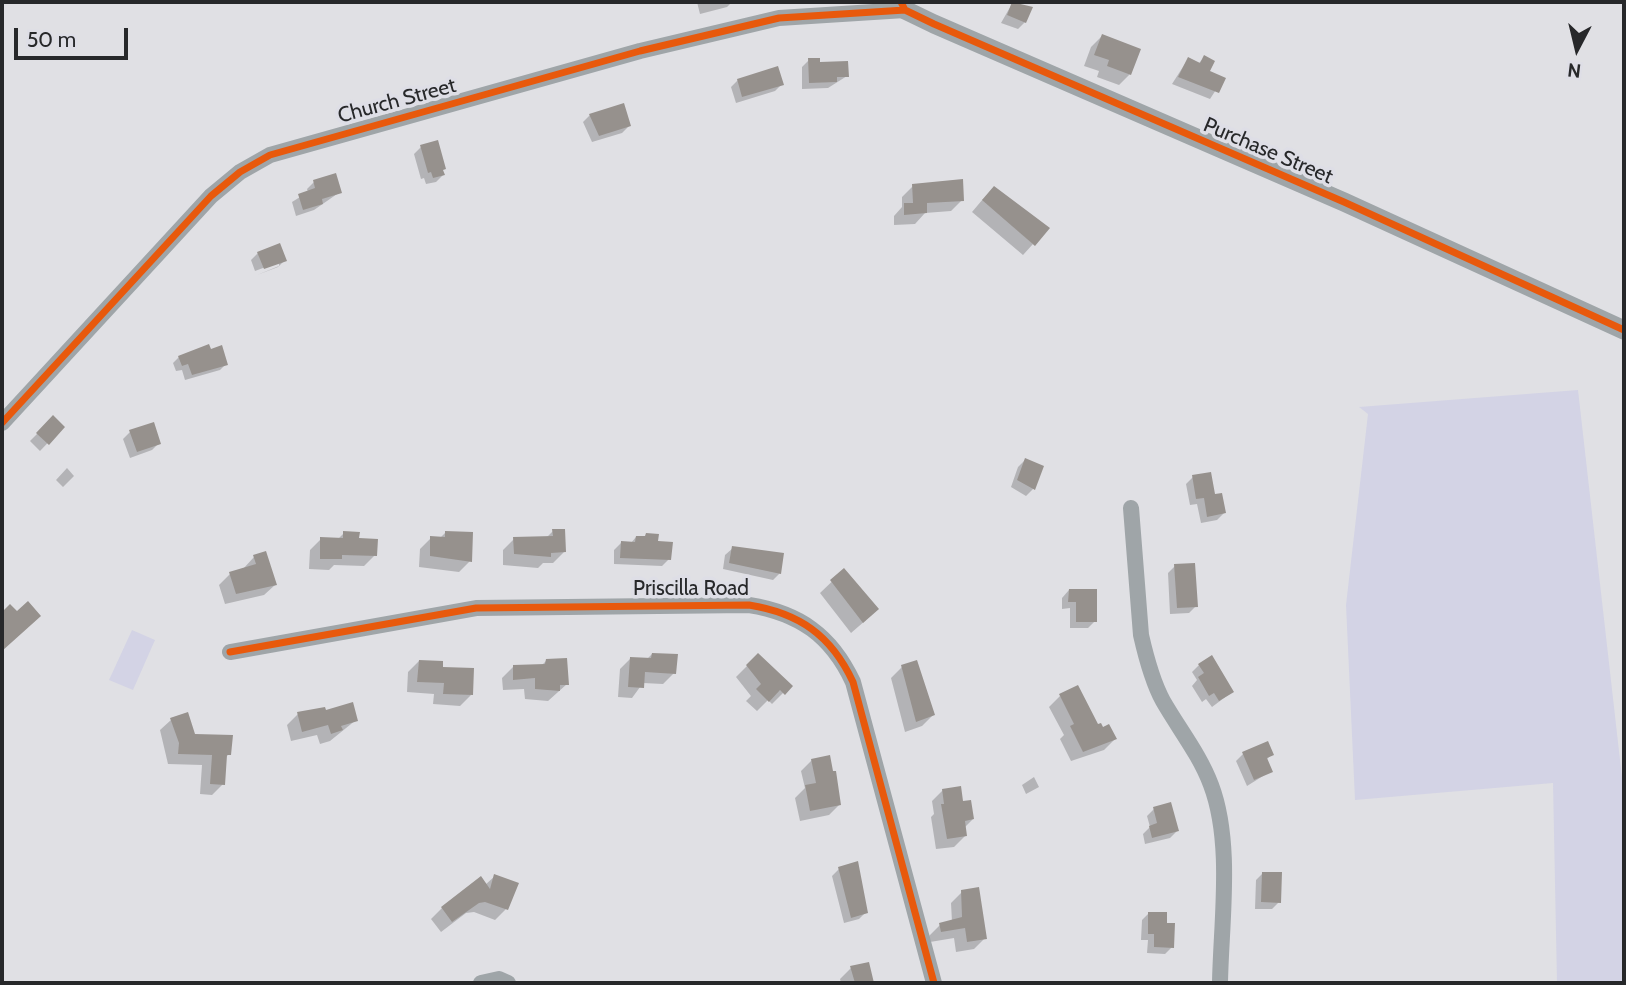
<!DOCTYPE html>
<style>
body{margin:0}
#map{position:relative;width:1626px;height:985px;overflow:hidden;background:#e0e0e4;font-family:Cabin,sans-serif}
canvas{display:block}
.frame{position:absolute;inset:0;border:4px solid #27282a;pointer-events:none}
.north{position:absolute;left:1542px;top:14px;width:70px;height:70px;-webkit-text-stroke:5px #dedee6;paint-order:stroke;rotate:187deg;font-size:19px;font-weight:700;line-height:28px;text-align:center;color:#27282a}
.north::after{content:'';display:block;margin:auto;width:24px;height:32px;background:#27282a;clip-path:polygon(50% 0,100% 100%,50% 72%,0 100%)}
.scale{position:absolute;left:14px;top:28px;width:114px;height:32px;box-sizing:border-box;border:4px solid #27282a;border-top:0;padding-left:9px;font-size:21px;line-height:24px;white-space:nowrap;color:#27282a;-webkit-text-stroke:5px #dedee6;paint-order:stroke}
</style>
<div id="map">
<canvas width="1626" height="985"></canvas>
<div class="frame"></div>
<div class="north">N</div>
<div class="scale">50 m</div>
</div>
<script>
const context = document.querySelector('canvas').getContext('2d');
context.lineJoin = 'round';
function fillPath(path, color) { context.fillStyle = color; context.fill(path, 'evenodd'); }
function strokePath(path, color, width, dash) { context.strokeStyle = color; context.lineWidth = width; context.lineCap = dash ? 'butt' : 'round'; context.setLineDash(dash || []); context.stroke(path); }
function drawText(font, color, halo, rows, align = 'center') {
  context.font = font + ' Cabin,sans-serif'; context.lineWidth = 7; context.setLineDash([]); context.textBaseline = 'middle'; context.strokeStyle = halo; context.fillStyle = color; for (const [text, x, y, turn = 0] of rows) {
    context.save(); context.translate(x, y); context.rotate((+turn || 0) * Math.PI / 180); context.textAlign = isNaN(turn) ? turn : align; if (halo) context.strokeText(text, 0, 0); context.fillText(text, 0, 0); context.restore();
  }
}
const green = new Path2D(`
 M1578 390 1624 795V983H1557L1553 783 1355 800 1346 605 1368 414 1359 407Z
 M132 630 155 640 133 690 109 680Z`);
const shadow = new Path2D(`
 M697 2H732L727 7 700 14Z
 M1013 2 1030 8 1025 22 1018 29 1001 23Z
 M1102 36 1130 74 1119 85 1097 77 1099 71 1084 66 1091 47Z
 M1204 58 1208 71 1223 79 1210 99 1172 84 1188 59 1198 64Z
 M809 60 818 64 847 76 828 88 802 89V67Z
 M738 80 782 84 775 91 736 103 731 87Z
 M590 115 629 126 622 133 592 142 583 122Z
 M421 147 442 171 443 175 436 182 426 184 424 178 421 179 414 154Z
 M314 182 340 192 314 210 296 216 292 202 308 192 307 189Z
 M913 186 962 200 951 211 925 213 915 224 894 225V216L902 207V197Z
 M983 199 1033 244 1023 255 972 212Z
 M258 253 285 260 278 267 257 275 279 266V262L255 271 251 260Z
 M179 357 226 364 220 370 185 380 182 370 176 371 173 363Z
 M53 418 63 427 40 451 30 441Z
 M130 432 159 443 152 450 130 458 123 439Z
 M1025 460 1033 489 1026 496 1011 487 1018 467Z
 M67 468 74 476 63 487 56 480Z
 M1193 477 1214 496 1224 513 1217 520 1201 523 1197 504 1190 505 1186 484Z
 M553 531 564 552 553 563H543L538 568 503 565V550L514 539 546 538Z
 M344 533 375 555 364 566 334 565 329 570 309 569 310 550 321 539 337 540Z
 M445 533 470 561 459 572 419 567 420 549 431 538H440Z
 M636 537 656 542 669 559 662 566 614 564V550L621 543H631Z
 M733 548 780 573 773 580 723 569 725 555Z
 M254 557 275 585 264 595 225 604 219 585 230 574 243 569Z
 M1175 566 1196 606 1189 613 1170 614 1168 573Z
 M844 570 866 620 851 633 820 593Z
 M1069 590 1095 621 1088 628H1070V608L1062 609V598Z
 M652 654 674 673 663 684 643 683 632 698 618 697 620 669 631 658 647 659Z
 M758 655 790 686 772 704 768 700 757 711 746 701 751 696 736 677Z
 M419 661 441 668 471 695 460 706 433 704 434 694 407 692 408 672Z
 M546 661 567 684 548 701 525 699 524 689 503 690 502 678 513 667 541 666Z
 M1199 665 1232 692 1212 707 1206 699 1202 702 1192 686 1197 680 1192 672Z
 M902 667 933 715 922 726 905 732 891 678Z
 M1060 696 1097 726 1115 739 1104 750 1071 761 1060 739 1064 735 1049 707Z
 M324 712 356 720 330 741 320 744 317 735 291 741 287 725 298 714Z
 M171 720 229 754 225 758 223 784 212 795 200 794 202 765 168 764 160 730Z
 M1243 754H1272L1266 760 1271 771 1247 786 1236 761Z
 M812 760 840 804 829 815 800 821 795 798 805 788 801 771Z
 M1034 777 1039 787 1026 794 1022 785Z
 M943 790 962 803 973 819 964 828 965 836 954 847 936 849 931 817 934 814 932 801Z
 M1154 809 1177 831 1170 838 1145 844 1143 834 1150 827 1147 816Z
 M857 864 866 912 859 919 844 923 832 876 839 869Z
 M1263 873 1279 902 1272 909H1255L1256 880Z
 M495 876 506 909 495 920 474 912 466 913 441 932 431 919 442 908 485 885Z
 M962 892 985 938 974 949 956 952 954 938 930 942 929 936 940 925 952 922 951 903Z
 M1149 913 1165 925 1172 947 1165 954 1147 953 1148 940H1141L1142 920Z
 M867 964 872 983H841L840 979 851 968Z`);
const building = new Path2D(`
 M1012 2 1033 7 1026 23 1007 15Z
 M1102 34 1141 49 1131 75 1107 66 1109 60 1094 55Z
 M1204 55 1215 61 1210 71 1226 78 1219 93 1178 77 1188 57 1200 63Z
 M808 58H820V62L848 61 849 77H837V82L809 83Z
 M778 66 784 85 742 97 737 79Z
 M624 103 631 126 599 136 589 114Z
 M438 140 446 169 443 170 445 175 433 178 431 172 428 173 420 145Z
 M336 173 342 193 322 199 323 204 303 210 298 194 315 188 313 180Z
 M963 179 964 201 927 203V213L904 215V203H913L912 184Z
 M994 186 1050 228 1035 246 982 200Z
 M280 243 287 261 264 269 257 252Z
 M209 344 211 349 222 345 228 365 192 375 188 364 182 366 178 356Z
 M53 415 65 427 49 445 36 433Z
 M154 422 161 444 137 452 129 430Z
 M1025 458 1044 466 1035 490 1017 480Z
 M1211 472 1215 494 1222 493 1226 513 1207 517 1204 498 1196 499 1192 475Z
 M552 529H565L566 552 551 553V557L514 554 513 537 553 536Z
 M343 531 360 532 359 538 378 539 377 556 342 555V559H320V537L343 538Z
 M445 531 473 532 472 562 430 556V536L445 537Z
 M646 533 659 534 658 541 673 542 671 560 620 558 621 541 635 542 636 536H645Z
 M732 546 784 553 781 574 729 563Z
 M266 551 277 585 236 594 229 572 256 564 253 555Z
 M1195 563 1198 607 1177 608 1174 564Z
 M844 568 879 609 863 623 830 580Z
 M1069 589H1097V622H1076V602H1068Z
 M28 601 41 616 2 651V612L10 604 17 611Z
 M652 653 678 654 676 674 645 672 644 688 628 687 630 657 651 658Z
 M758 653 793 686 785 695 780 690 769 702 756 689 761 684 746 665Z
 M1212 655 1234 692 1219 701 1214 693 1209 696 1198 677 1204 673 1198 664Z
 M567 658 569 685H560V691L535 689V678L513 680V665L545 664 546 659Z
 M419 660 443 661V667L474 668 473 695 443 694 444 683 417 682Z
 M917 660 935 715 916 722 901 665Z
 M1078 685 1098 724 1101 723 1103 727 1109 724 1117 739 1083 752 1070 726 1074 724 1059 694Z
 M353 702 358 721 341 726 343 730 331 734 328 725 302 732 297 712 325 707 326 710Z
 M188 712 195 734 233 735 231 755H227L225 785 210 784 212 755 178 754 179 743 170 718Z
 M1268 741 1274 755 1267 758 1273 772 1254 780 1242 752Z
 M830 755 833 771H836L841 805 810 811 805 785 816 783 811 759Z
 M961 786 963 801 971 800 974 819 965 821 967 836 947 839 941 804H944L942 789Z
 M1171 802 1179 831 1152 838 1149 826 1157 823 1153 807Z
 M858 861 868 913 851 918 838 867Z
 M1262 872H1282L1281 903 1261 902Z
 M494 874 519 883 508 910 485 902 479 903 452 922 441 907 481 876 490 889Z
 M979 887 987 939 967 942 965 928 941 932 939 923 962 917 961 890Z
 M1148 912H1167V923H1175L1174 948 1154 947V934H1148Z
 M869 962 874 983H855L850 966Z`);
const minor = new Path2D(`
 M2 423 211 196 240 172 270 155 640 51 779 18 905 10
 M1131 508 1141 635C1146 657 1152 681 1163 701 1179 729 1200 755 1211 785 1233 843 1221 922 1220 983
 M230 652 476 608 749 605C799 613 831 635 853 682L934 983
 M481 983 499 979 508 983`);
const tertiary = new Path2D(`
 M901 2 905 10 934 24 1344 202 1624 330`);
const cycleway = new Path2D(`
 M901 2 905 10 934 24 1344 202 1624 330
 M2 423 211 196 240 172 270 155 640 51 779 18 905 10
 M230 652 476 608 749 605C799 613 831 635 853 682L934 983`);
const streetNames = [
 ["Church Street",397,101,-15],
 ["Purchase Street",1268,151,23],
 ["Priscilla Road",691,589]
];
fillPath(green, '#d3d3e5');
fillPath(shadow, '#0003');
fillPath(building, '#96918d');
strokePath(minor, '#9fa5a8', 16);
strokePath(tertiary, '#9fa5a8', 19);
strokePath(cycleway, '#e8590c', 7);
drawText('21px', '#27282a', '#dedee6', streetNames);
</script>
